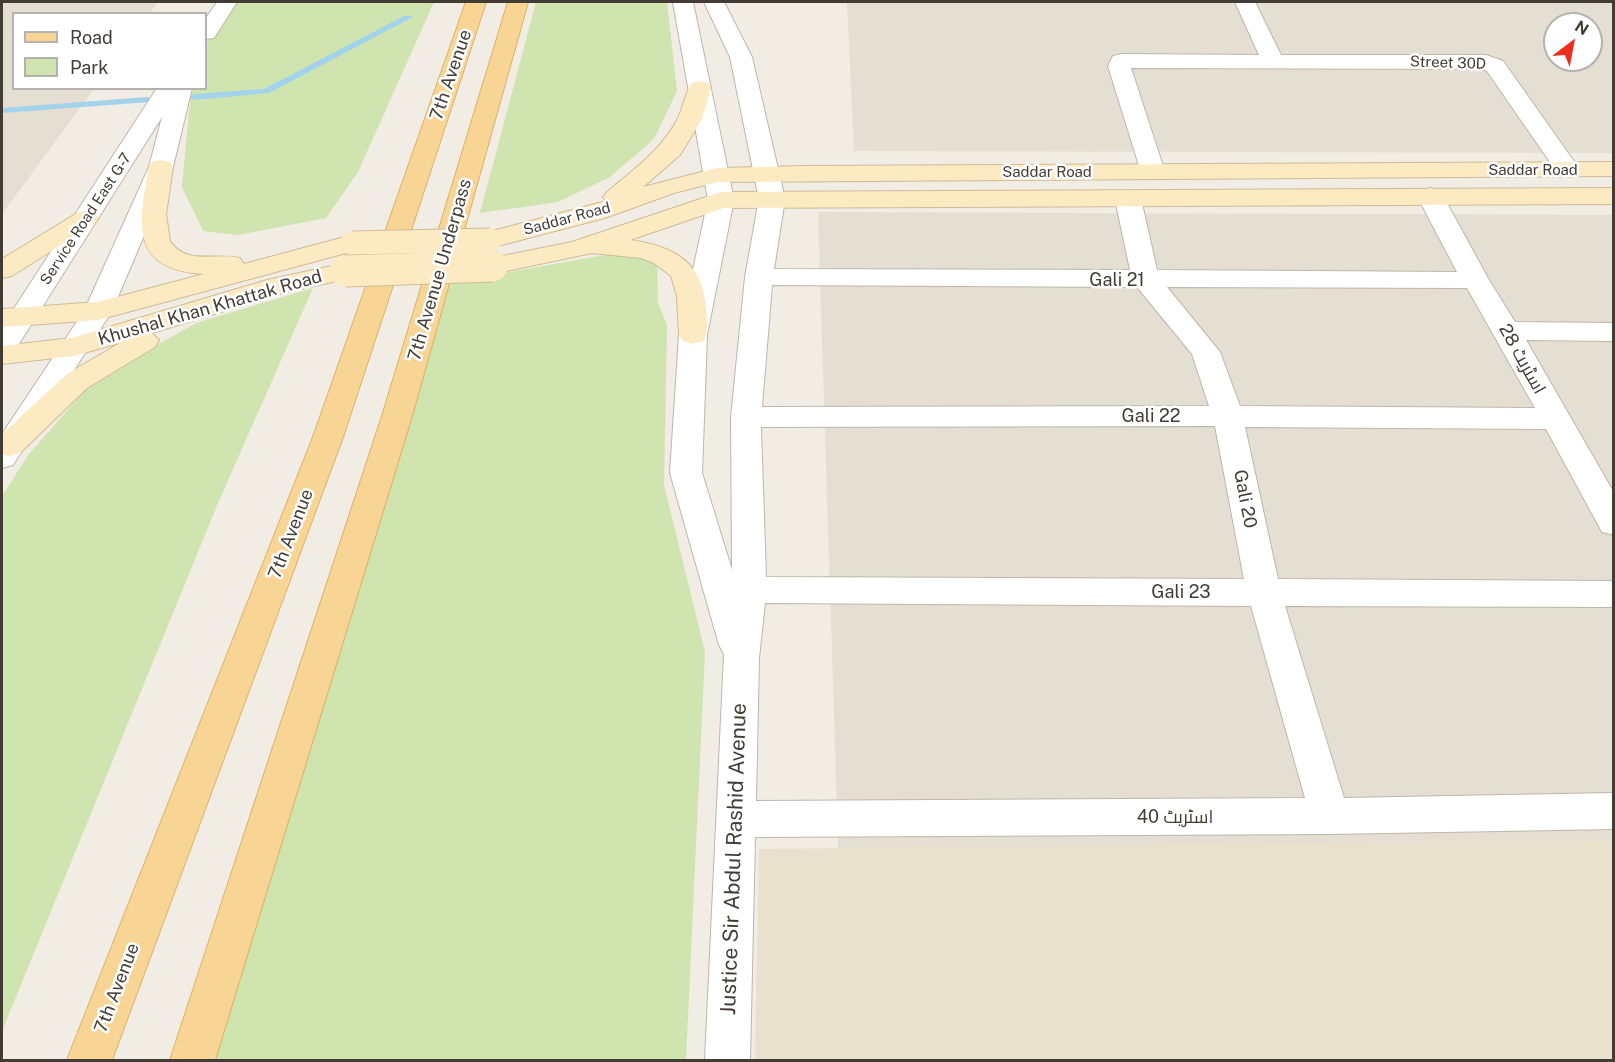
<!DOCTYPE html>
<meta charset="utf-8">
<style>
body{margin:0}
#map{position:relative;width:1615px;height:1062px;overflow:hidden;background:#f1ece4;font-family:"Public Sans",sans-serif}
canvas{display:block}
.frame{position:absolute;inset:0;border:3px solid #433c34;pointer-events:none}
.legend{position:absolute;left:12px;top:12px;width:195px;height:78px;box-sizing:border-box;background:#fff;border:2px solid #b4b1ae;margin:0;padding:8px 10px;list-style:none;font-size:18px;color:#433c34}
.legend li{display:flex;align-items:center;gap:12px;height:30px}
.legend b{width:30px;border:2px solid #b4b1ae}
.north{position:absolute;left:1543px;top:12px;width:60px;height:60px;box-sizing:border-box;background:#fff;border:2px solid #b4b1ae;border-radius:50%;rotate:32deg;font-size:16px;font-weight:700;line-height:24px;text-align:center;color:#433c34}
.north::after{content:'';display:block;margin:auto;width:21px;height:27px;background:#ef2d1c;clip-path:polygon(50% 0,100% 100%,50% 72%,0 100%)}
</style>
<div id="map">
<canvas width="1615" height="1062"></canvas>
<div class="frame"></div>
<ul class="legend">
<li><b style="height:8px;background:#f9d595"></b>Road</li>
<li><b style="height:16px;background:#cfe4ae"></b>Park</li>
</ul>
<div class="north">N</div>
</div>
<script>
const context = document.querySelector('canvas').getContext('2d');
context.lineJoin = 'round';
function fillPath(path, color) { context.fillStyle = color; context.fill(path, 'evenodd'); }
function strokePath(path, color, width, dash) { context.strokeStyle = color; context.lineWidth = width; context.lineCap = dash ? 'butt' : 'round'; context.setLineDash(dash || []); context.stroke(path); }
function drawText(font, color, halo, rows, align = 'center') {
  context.font = font + ' "Public Sans",Cairo,sans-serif'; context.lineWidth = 5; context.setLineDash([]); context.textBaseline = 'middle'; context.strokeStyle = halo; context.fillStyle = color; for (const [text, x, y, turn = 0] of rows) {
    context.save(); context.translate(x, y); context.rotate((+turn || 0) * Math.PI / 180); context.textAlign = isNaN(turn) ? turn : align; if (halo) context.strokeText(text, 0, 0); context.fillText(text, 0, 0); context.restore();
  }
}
const residential = new Path2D(`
 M2 2H158L150 13 14 14V88L94 89 2 214Z
 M847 2H1613V153L854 151ZM1555 24H1591V60H1555Z
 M818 212 1613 215V1060H845Z`);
const education = new Path2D(`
 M1613 840V1060H755L759 849Z`);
const green = new Path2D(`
 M232 2H434L358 172 326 218 238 235 203 231 182 187 191 89 206 88V43Z
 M536 2H667L677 91 654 139 610 177 558 202 480 213Z
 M622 252 657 263 658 303 667 325 664 485 705 652 686 1060H210L446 283Z
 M313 288 218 503 2 1031V496L29 454 94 380 196 323Z`);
const stream = new Path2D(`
 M406 15 413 17 269 93 194 100 190 97 194 94 264 89Z
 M147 97 150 98V102L2 113V108Z`);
const street = new Path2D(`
 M217 2H237L214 38 206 39V18Z
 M673 2H693L734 200 707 335 702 473 732 570 731 417 745 277 759 199 730 57 704 2H724L752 57 785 199 774 269 1130 270 1115 199 1119 194 1128 191 1137 194 1141 199 1157 270 1457 272 1417 196 1421 191 1430 188 1439 191 1443 196 1489 280 1515 322 1614 323V341L1526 340 1614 493V535L1602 532 1546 429 1245 427 1278 579 1614 581V607L1285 606 1344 798 1614 793V829L1330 834 755 837 750 1060H705L724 654 719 645 670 473 679 335 708 200ZM772 285 1137 287 1192 354 1209 406 762 407ZM1167 287 1467 288 1535 408 1240 406 1220 352ZM1215 426 1244 579 766 577 761 427ZM765 603 1251 606 1305 798 756 801 759 658Z
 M1235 2H1255L1281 55H1486L1503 61 1580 170 1577 175 1568 177 1559 175 1487 71 1482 69 1131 68 1165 172 1162 177 1153 179 1144 177 1141 172 1108 66 1113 56 1121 54 1259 55Z
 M157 88H192L173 167 112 311 13 465 2 468V434L84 311 149 167 162 117 12 355 2 357V327Z`);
const secondary = new Path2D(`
 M700 81 708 83 711 88 702 119 680 155 643 187 717 168 806 166 1614 162V176L717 182 674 193 605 218 490 248 481 246 477 240 481 234 606 201 603 197 607 192C634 169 658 153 676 122 683 110 684 95 692 83Z
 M161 160 170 162 173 167 166 214 170 241C187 266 216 252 240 258L244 264 352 235 361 237 365 243 361 249 98 320 2 327V309L98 302 204 274C128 270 139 221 149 167L152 162Z
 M1614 188V204L724 208 630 240C674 246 703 262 706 309 707 320 709 332 703 341L693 344 683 341 679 335 677 296 671 276 654 263 641 258 592 253 492 274 482 272 479 266 482 260 572 242 721 192Z
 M86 210 95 213 99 218 95 223 12 276 2 278V259L77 213Z
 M345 263 355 265 358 271 355 277 283 293 152 333 159 340 155 347 87 388 20 453 9 456 2 454V434L67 374 120 343 73 356 2 364V346L72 338 267 280Z`);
const primary = new Path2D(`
 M466 2H486L343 437 112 1060H67L313 437Z
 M508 2H528L412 416 215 1060H170L382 416Z`);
const secondaryBridgeFar1 = new Path2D(`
 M352 243 490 240
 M448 267 492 266`);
const secondaryBridge = new Path2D(`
 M345 271 492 266`);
const farStreetnames = [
 ["Street 30D",1448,63,2],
 ["Saddar Road",1533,170],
 ["Saddar Road",1047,172],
 ["Service Road East G-7",86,219,-57],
 ["Saddar Road",567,219,-15]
];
const streetNames = [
 ["7th Avenue",451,75,-71],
 ["7th Avenue Underpass",440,270,-74],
 ["Gali 21",1117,280],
 ["Khushal Khan Khattak Road",210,308,-16],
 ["اسٹریٹ 28",1522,359,61],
 ["Gali 22",1151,416],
 ["Gali 20",1245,499,79],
 ["7th Avenue",291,534,-69],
 ["Gali 23",1181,592],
 ["اسٹریٹ 40",1175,817],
 ["7th Avenue",117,988,-69]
];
const nearStreetnames = [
 ["Justice Sir Abdul Rashid Avenue",734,859,-88]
];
fillPath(residential, '#e5ded2');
fillPath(education, '#eae0ce');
fillPath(green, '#cfe4ae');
fillPath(stream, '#a2d3ec');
strokePath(street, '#bfb6aa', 2);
strokePath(secondary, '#cfbc96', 2);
strokePath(primary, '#ddb166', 2);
fillPath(street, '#fff');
fillPath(secondary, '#fceac3');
fillPath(primary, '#f9d595');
strokePath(secondaryBridgeFar1, '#cfbc96', 25, []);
strokePath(secondaryBridge, '#cfbc96', 33, []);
strokePath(secondaryBridgeFar1, '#fceac3', 23);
strokePath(secondaryBridge, '#fceac3', 31);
drawText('15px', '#433c34', '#fff', farStreetnames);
drawText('18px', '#433c34', '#fff', streetNames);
drawText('21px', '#433c34', '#fff', nearStreetnames);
</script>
